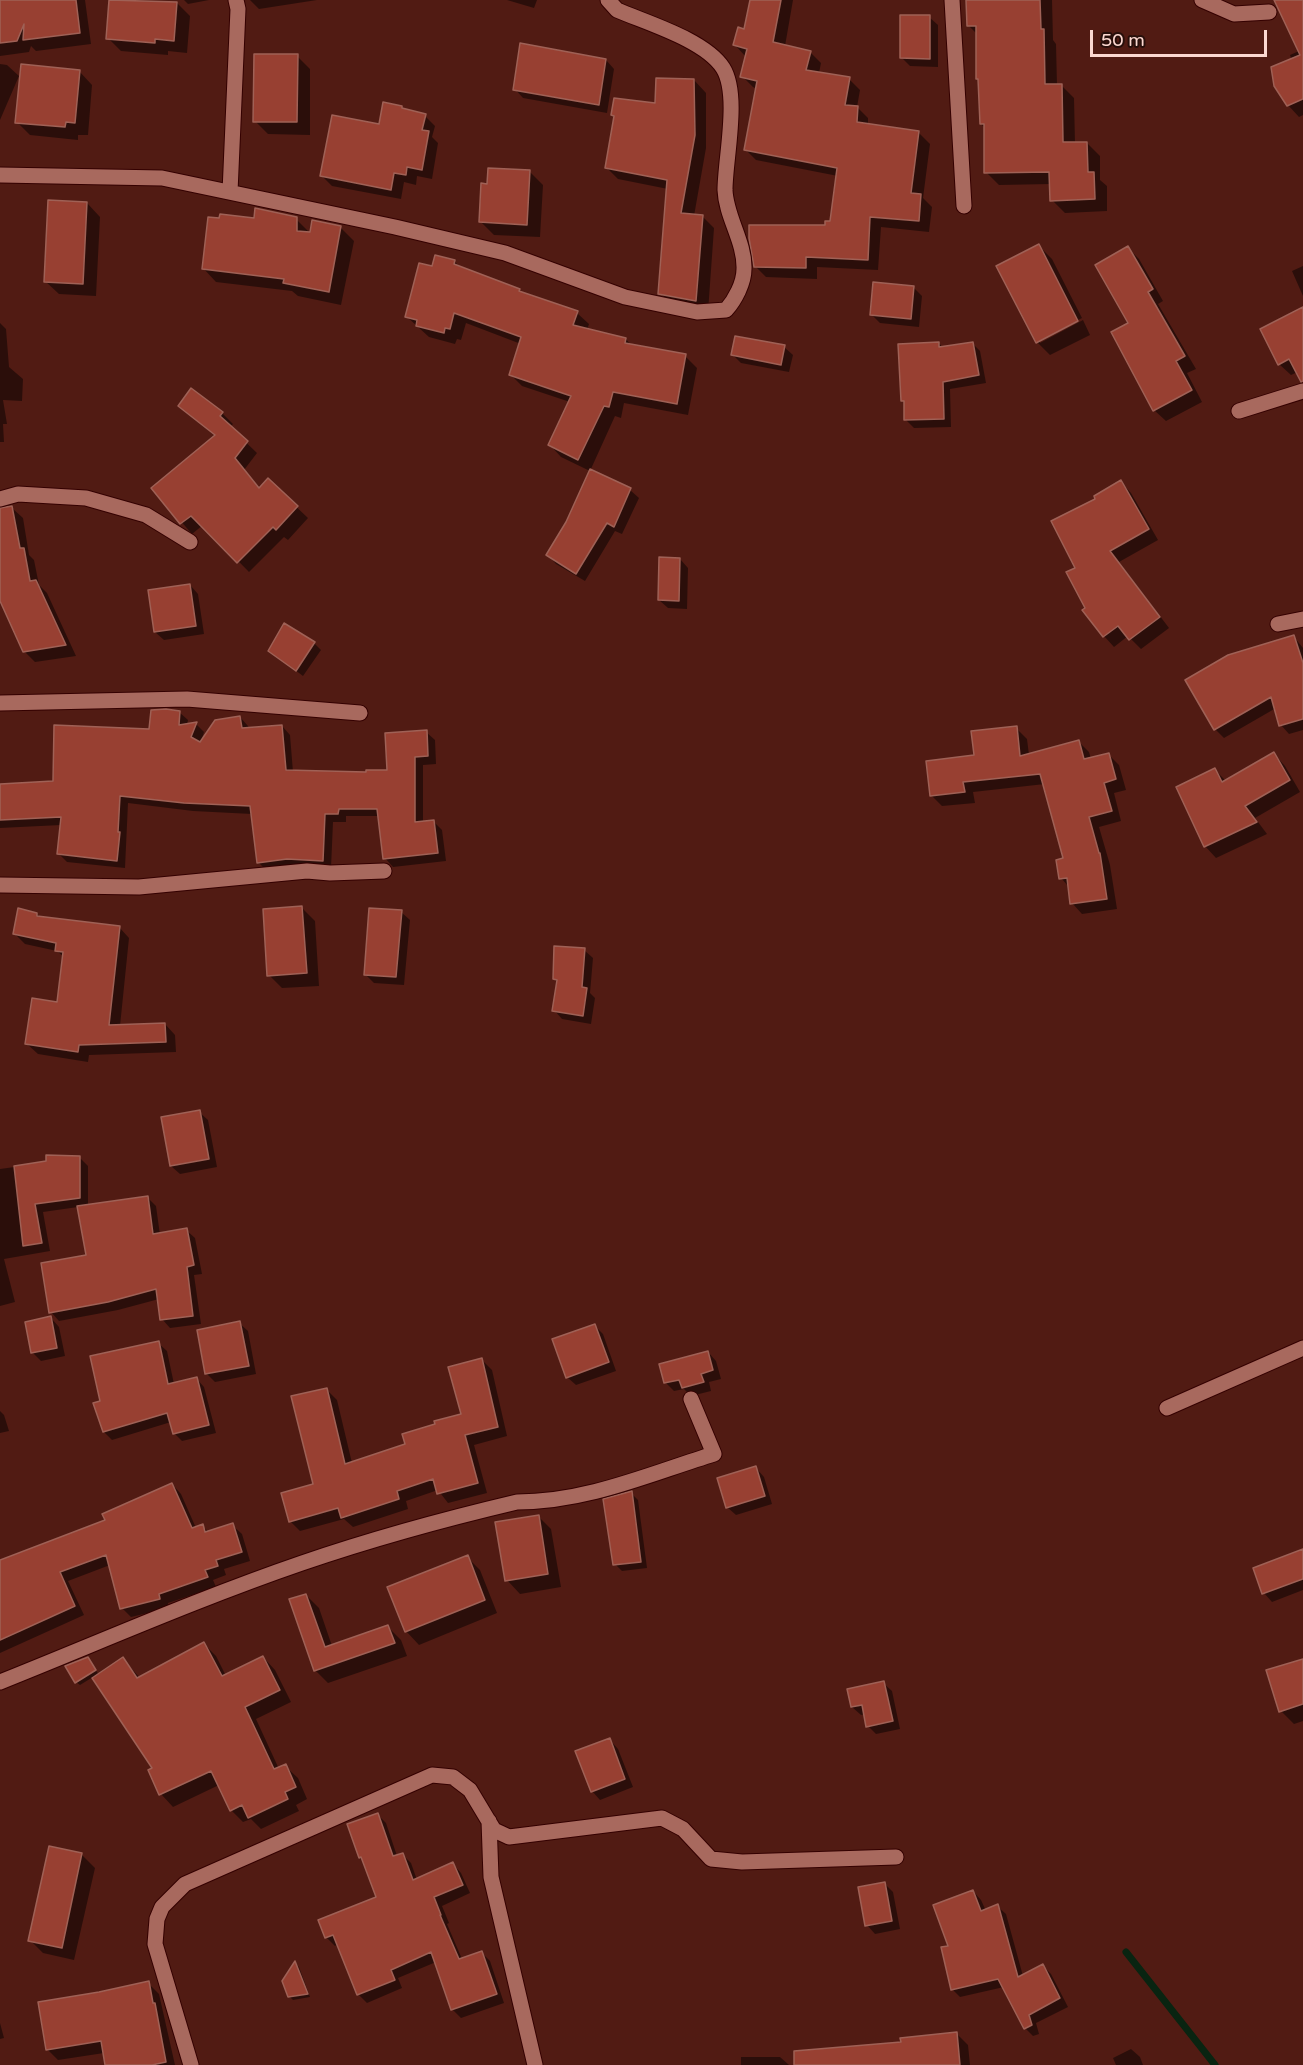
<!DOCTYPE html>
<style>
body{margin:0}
#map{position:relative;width:1303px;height:2065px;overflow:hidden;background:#511b13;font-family:"Varela Round",sans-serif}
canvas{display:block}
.scale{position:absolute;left:1090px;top:30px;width:177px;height:27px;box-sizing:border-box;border:3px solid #fcd8d1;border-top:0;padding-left:8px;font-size:18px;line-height:21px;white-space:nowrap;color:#fcd8d1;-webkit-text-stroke:4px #270f0b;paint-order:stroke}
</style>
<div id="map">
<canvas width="1303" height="2065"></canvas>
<div class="scale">50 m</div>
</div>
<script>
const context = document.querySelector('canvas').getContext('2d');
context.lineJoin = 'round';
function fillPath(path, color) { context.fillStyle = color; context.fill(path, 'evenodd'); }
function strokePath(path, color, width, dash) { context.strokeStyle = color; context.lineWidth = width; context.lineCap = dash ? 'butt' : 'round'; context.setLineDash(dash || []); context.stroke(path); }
const shadow = new Path2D(`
 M27 0H85L91 44 36 51 31 46 29 52 0 56V3Z
 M111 0 177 3 190 16 187 53 168 51V55L121 51 108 38Z
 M184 0H209L188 4Z
 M250 0H317L259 9Z
 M507 0H537L534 8Z
 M751 0H793L785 46 810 52 821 63 819 73 849 79 860 90 857 107 868 118V125L919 133 930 144 923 198 932 207 929 232 881 227 878 270 817 267V279L766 277 755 266 831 223 838 176 756 160 745 149 757 89 753 87 742 76 746 57 735 45 745 31Z
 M968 0H1052L1053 40 1056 44 1057 85H1061L1074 98 1075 144 1087 143 1100 156V180L1107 186V211L1065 213 1052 200 1051 184 999 185 986 172 985 128 981 124 977 34 968 25Z
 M1276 0H1303V115L1299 117 1288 105 1292 60 1290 55 1299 51Z
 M929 17 938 25V67L910 66 902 58Z
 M297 56 310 69V135L268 134 255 121Z
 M606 60 614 69 607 113 523 98 515 89Z
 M0 64 7 65 19 76 0 120Z
 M79 71 92 85 88 135H78V140L30 135 17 122Z
 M694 80 706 93V148L694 216H702L714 228 708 312 672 305 660 293 668 189 618 179 606 167 616 117 657 105Z
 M404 110 425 116 435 126 432 137 438 143 432 179 417 176 416 185 404 182 401 199 332 186 322 176 380 126Z
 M530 172 543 185 540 237 494 235 481 222 489 185Z
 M87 203 100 217 96 296 59 294 45 281Z
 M296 219 311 234 341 228 354 241 341 305 298 296 292 291 216 282 203 268 255 220Z
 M1039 246 1052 259 1082 318 1040 339V343L1083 320 1090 335 1050 355 1037 342Z
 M1128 248 1139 259 1163 301 1158 304 1196 369 1187 373 1202 402 1166 421 1154 410 1130 324Z
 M454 261 461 268 519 290 524 295 577 313 589 324 587 330 626 339 632 346 685 356 697 368 688 415 624 403 621 418 615 416 590 471 561 457 550 445 570 402 522 386 511 375 521 344 466 323 461 340 457 339 455 344 429 337 406 316 433 268Z
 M1303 266V296L1292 271Z
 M913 287 922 296 919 327 880 323 871 314Z
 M1303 309V374L1300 371 1291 375 1279 364Z
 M0 323 6 329 9 367 23 379 22 401 3 400 7 424H3L4 442H0Z
 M939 343 943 348 972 343 980 351 986 383 950 389 951 427 914 428 906 420V404L902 400Z
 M784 347 793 355 789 372 741 363 732 354Z
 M191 390 222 413 233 424 230 427 257 453 244 470 260 489 268 480 308 518 288 540 284 537 249 572 203 525 192 534 153 489 216 436 180 406Z
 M1121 482 1131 493 1158 540 1119 562 1169 628 1141 649 1128 636 1114 647 1104 636 1084 610 1087 608 1077 568 1097 500Z
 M630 490 639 498 622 534 615 531 585 581 556 564 548 555Z
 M12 508 23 518 29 555 34 560 39 585 47 593 76 656 35 662 24 651 0 588V510Z
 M680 559 688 568 687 609 668 608 659 600Z
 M190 585 198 594 204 634 164 640 155 632Z
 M285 625 314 643 321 650 303 676 270 651Z
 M1294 637 1303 648V730L1289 734 1281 725 1276 708 1224 738 1215 729 1188 680Z
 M179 712 188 720 187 725 196 724 204 732 201 742 240 717 248 726 249 729 282 726 290 735 293 772 368 774 388 771 426 732 435 740 436 764 423 765V823L434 822 442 830 446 861 393 867 385 858 380 816H346V822H333L331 868 266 870 258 862 252 814 193 811 128 803 125 868 67 862 59 854 61 825 0 828V786L54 782 150 730Z
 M1016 728 1027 739 1029 755 1079 742 1089 752 1091 759 1108 754 1119 765 1126 790 1114 793 1121 821 1099 827 1110 865 1117 909 1082 914 1072 903 1069 887 1061 878 1065 860 1045 784 973 792 975 803 942 806 932 796 928 762 975 757Z
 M1274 754 1285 766 1300 792 1255 818 1267 834 1216 858 1205 846 1215 770 1226 781Z
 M302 908 315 921 319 986 282 988 269 975Z
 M401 912 410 920 404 985 374 983 365 974Z
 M37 914 41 918 119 927 129 938 120 1026 165 1024 175 1035 176 1052 89 1055 88 1062 38 1054 27 1044 59 1003 64 957 57 951 25 944 14 933Z
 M584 950 593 958 590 993 595 998 591 1024 562 1019 554 1010 558 983 554 979Z
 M199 1112 208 1120 217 1167 180 1174 171 1166Z
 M80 1158 88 1166V1206L147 1197 156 1206 160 1235 186 1230 195 1238 202 1274 194 1275 201 1324 170 1328 162 1319 159 1299 118 1310 59 1321 51 1312 88 1256 78 1207 43 1212 50 1251 4 1259 15 1302 0 1306V1169Z
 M51 1318 59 1327 65 1356 41 1361 33 1353Z
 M239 1323 248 1331 256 1374 215 1382 207 1374Z
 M594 1325 603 1334 616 1371 576 1385 567 1377Z
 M158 1343 167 1351 174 1384 196 1378 204 1387 216 1433 182 1441 174 1433 171 1422 112 1440 104 1432 102 1402Z
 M708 1352 716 1361 721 1379 709 1382 711 1391 691 1396 684 1389 674 1391 666 1383 661 1365Z
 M482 1360 492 1370 507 1436 474 1445 487 1493 448 1503 438 1490 406 1501 408 1509 353 1527 344 1519 300 1531 290 1521 315 1485 327 1390 337 1400 352 1463 407 1445 462 1415Z
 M0 1411 4 1415 9 1431 0 1433Z
 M756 1468 764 1477 772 1504 736 1515 727 1507Z
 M172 1484 181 1494 196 1528 202 1526 209 1532 232 1525 242 1534 250 1561 224 1569 226 1575 213 1580 216 1587 168 1603 169 1608 131 1617 122 1608 110 1565 68 1581 84 1615 0 1653V1562L107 1521Z
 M631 1493 638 1500 647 1568 622 1571 615 1564Z
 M538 1516 551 1529 561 1587 520 1594 507 1580Z
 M1303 1550V1590L1272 1602 1264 1593 1255 1569Z
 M467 1557 480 1570 497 1613 419 1645 406 1631Z
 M306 1595 319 1608 332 1646 388 1627 401 1640 407 1656 328 1683 315 1670Z
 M204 1644 216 1656 226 1676 263 1657 275 1670 291 1702 256 1719 279 1769 285 1766 298 1778 307 1799 296 1805 299 1811 261 1829 251 1819 243 1822 231 1810 219 1785 173 1807 161 1794 154 1769 93 1677 80 1685 76 1682 91 1663 99 1675 123 1659 140 1678Z
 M1303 1660V1721L1294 1724 1281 1711Z
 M883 1683 892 1691 900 1729 876 1734 868 1726 865 1714 861 1715 852 1707Z
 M610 1740 618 1749 633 1787 600 1800 592 1791Z
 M378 1815 386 1823 397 1856 402 1854 411 1863 417 1880 453 1864 461 1873 470 1893 442 1906 449 1923 447 1924 462 1959 482 1953 490 1961 504 2003 461 2018 452 2009 436 1962 398 1978 402 1988 367 2003 358 1994 338 1944 335 1946 326 1937 378 1898 365 1863 360 1858Z
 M82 1855 95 1868 74 1960 43 1953 30 1940Z
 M884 1883 893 1892 900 1929 875 1934 867 1925Z
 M973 1891 981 1900 986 1911 997 1906 1006 1914 1023 1976 1043 1966 1051 1974 1068 2007 1036 2023 1039 2034 1033 2036 1025 2028 1004 1987 960 1997 952 1989 950 1947Z
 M296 1964 299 1967 310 1997 293 2000 289 1996Z
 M148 1983 159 1994 175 2065H107L104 2053 58 2060 47 2049Z
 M0 2023 4 2038 0 2039Z
 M957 2034 968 2045 970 2065H820L902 2043Z
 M1131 2049 1140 2057 1143 2065H1116L1113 2058Z
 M741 2057H780L789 2065H741Z`);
const stream = new Path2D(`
 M1126 1952 1215 2065`);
const building = new Path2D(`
 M0 0H76L80 33 23 40 24 24 17 41 0 43Z
 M109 0 177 2 174 41 155 39V43L106 39Z
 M750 0H781L773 42 811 51 806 70 850 77 845 105 858 106 857 122 919 131 911 193 921 194 919 221 870 217 868 260 806 257V268L754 267 749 238V225H825V221H830L837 168 744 150 757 81 740 77 747 49 733 45 738 27 744 29Z
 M966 0H1040L1041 29H1044L1045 84H1062L1063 142H1087L1088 172H1094L1095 199 1050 201 1049 172 984 173V124H980L978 79H976V26H967Z
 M1274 0H1303V99L1287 106 1274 86 1271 67 1300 55Z
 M900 15H930V59L900 58Z
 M520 43 606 59 599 105 513 90Z
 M254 54H298L297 122H253Z
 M21 64 80 70 75 123 66 122 65 127 15 123Z
 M656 78 694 79 695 135 681 213 703 215 696 301 658 294 667 180 605 168 614 116 611 115 614 98 655 103Z
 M383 102 402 106V108L426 114 422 130 429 131 422 170 407 167 406 175 394 173 391 190 320 176 332 115 379 124Z
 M488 168 530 170 527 225 479 222 481 183 487 184Z
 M48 200 87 202 83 284 44 282Z
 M255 208 297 217V231L310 232 312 220 341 226 329 292 283 283 284 279 202 269 208 217 219 218 220 214 254 218Z
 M1039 244 1078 321 1036 343 996 266Z
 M1128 246 1153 289 1148 292 1185 356 1176 361 1192 390 1153 411 1111 332 1128 323 1095 265Z
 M435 255 455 260 454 264 520 289 519 291 578 311 573 325 626 338 625 343 686 354 677 404 613 392 609 407 604 406 578 460 548 445 571 396 509 375 521 337 454 313 450 329 445 328 444 333 416 326 417 320 405 317 419 263 432 266Z
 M873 282 914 286 911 319 870 315Z
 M1303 307V381L1301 382 1289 359 1278 365 1260 329Z
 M735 336 785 345 781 365 731 355Z
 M939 342V347L973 342 979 375 943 382 944 419 904 420V401H901L898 344Z
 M191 388 223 412 220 416 248 441 235 458 259 488 268 478 298 506 276 530 273 527 237 563 191 516 180 524 151 488 215 435 178 406Z
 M590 469 631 488 614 527 607 523 576 574 546 555 566 522Z
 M1121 480 1149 529 1110 551 1160 617 1129 640 1118 626 1103 637 1082 610 1085 608 1066 572 1075 568 1051 521 1095 499 1094 496Z
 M12 506 20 548H24L30 581 36 580 66 645 23 652 0 601V508Z
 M659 557 680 558 679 601 658 600Z
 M190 584 196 626 154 632 148 590Z
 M284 623 315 642 296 671 268 651Z
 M1294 635 1303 663V719L1279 726 1271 697 1214 730 1185 680 1228 655Z
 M166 709 180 711 179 725 197 722 191 737 200 742 215 720 240 716 242 728 282 725 286 770 366 772V770H387L385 733 427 730 428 756 415 757V822L434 820 438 853 383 859 377 809H339L338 814H325L323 861 287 859 257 863 250 806 184 803 120 796 118 832H120L117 861 57 854 61 817 0 820V784L53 781 54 725 149 729 151 710Z
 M1017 726 1020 756 1079 740 1084 759 1109 753 1116 779 1104 783 1112 811 1089 817 1099 853H1100L1107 899 1070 904 1067 878 1059 879 1056 860 1063 858 1040 774 963 782 965 792 930 796 926 761 974 755 971 731Z
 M1274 752 1290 780 1245 806 1257 822 1204 847 1176 787 1215 768 1222 782Z
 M302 906 307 973 267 976 263 909Z
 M18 908 37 913V916L120 926 109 1025 165 1023 166 1042 79 1045 78 1052 25 1044 32 998 57 1002 63 952 55 951 56 943 13 934Z
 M369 908 402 910 396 977 364 975Z
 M554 946 585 948 582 987 587 988 583 1016 552 1011 557 980 553 979Z
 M200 1110 209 1159 170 1166 161 1117Z
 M46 1155 80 1156V1198L35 1204 42 1243 23 1246 14 1166 46 1161Z
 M148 1196 153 1234 187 1228 194 1265 187 1267 193 1316 160 1320 156 1289 108 1302 49 1313 41 1263 86 1255 77 1206Z
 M51 1316 57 1348 31 1353 25 1322Z
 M240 1321 249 1366 205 1374 197 1330Z
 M595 1324 609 1362 566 1378 552 1339Z
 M159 1341 168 1384 197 1377 209 1425 173 1434 167 1413 103 1432 93 1403 100 1401 90 1356Z
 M708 1351 713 1370 701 1374 704 1382 682 1388 679 1380 664 1383 659 1364Z
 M482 1358 498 1427 465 1435 478 1483 437 1494 433 1479 397 1491 399 1499 341 1518 338 1508 289 1522 281 1493 313 1484 291 1396 327 1388 345 1464 405 1444 402 1434 435 1424 434 1421 461 1414 448 1367Z
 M756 1466 765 1496 726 1508 717 1478Z
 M172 1483 192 1528 203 1524 205 1532 233 1523 242 1552 216 1560 218 1566 205 1570 208 1577 159 1594 160 1599 120 1609 106 1555 60 1572 75 1606 0 1640V1560L105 1520 102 1514Z
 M632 1491 641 1562 613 1565 603 1499Z
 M539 1515 548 1574 505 1581 495 1522Z
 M1303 1549V1579L1262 1594 1253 1568Z
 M468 1555 485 1600 405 1632 387 1587Z
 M306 1594 325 1647 388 1625 395 1643 314 1671 289 1599Z
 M204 1642 222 1676 263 1656 280 1690 245 1707 274 1769 286 1764 296 1787 285 1792 288 1799 248 1818 242 1805 230 1811 211 1771 159 1795 148 1770 152 1768 92 1678 123 1657 137 1678Z
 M88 1657 96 1670 75 1683 65 1666Z
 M1303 1659V1704L1279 1712 1266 1670Z
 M884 1681 893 1721 866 1727 862 1705 851 1707 847 1689Z
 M610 1738 625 1779 591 1792 575 1751Z
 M378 1813 393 1856 403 1853 413 1880 453 1862 463 1885 434 1897 441 1915H440L459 1959 482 1951 497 1994 451 2010 431 1952 391 1970 395 1980 357 1995 333 1935 325 1938 318 1920 376 1897 361 1857 359 1858 347 1824Z
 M49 1846 82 1853 62 1948 28 1941Z
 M885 1882 892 1921 865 1926 858 1887Z
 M973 1890 981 1911 998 1904 1018 1977 1043 1964 1060 1998 1029 2015 1032 2025 1024 2029 998 1979 951 1990 941 1947 948 1946 933 1905Z
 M295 1961 308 1994 288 1997 282 1981Z
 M149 1981 153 2003H155L166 2062 152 2065H105L101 2041 46 2050 38 2002 99 1992Z
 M957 2032 960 2065H794V2051L901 2042 900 2038Z`);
const minor = new Path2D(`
 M952 0 964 206
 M1202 0 1234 14 1269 12
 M0 175 162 178 395 227 505 253 625 297 697 312 726 310C735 300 744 283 744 269 745 242 726 217 725 190 725 159 740 95 723 68 705 40 647 23 617 10L608 0
 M230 192 238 9 236 0
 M1239 411 1303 391
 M0 499 18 494 86 498 146 515 190 542
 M1278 624 1303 619
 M0 703 187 699 360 713
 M0 885 139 887 307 871 330 873 384 871
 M1167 1408 1303 1348
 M0 1682C100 1642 200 1598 302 1563 372 1539 445 1519 517 1502 587 1502 649 1474 714 1454L691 1399
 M489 1821 491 1877 535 2065
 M191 2065 155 1944 157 1919 162 1907 185 1884 432 1775 453 1777 470 1790 494 1830 509 1837 662 1818 683 1829 711 1859 742 1862 896 1857`);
fillPath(shadow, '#0007');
strokePath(stream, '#092411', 7);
fillPath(building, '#984032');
strokePath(building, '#9f6156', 1.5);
strokePath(minor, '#340000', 17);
strokePath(minor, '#a8695e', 15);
</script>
